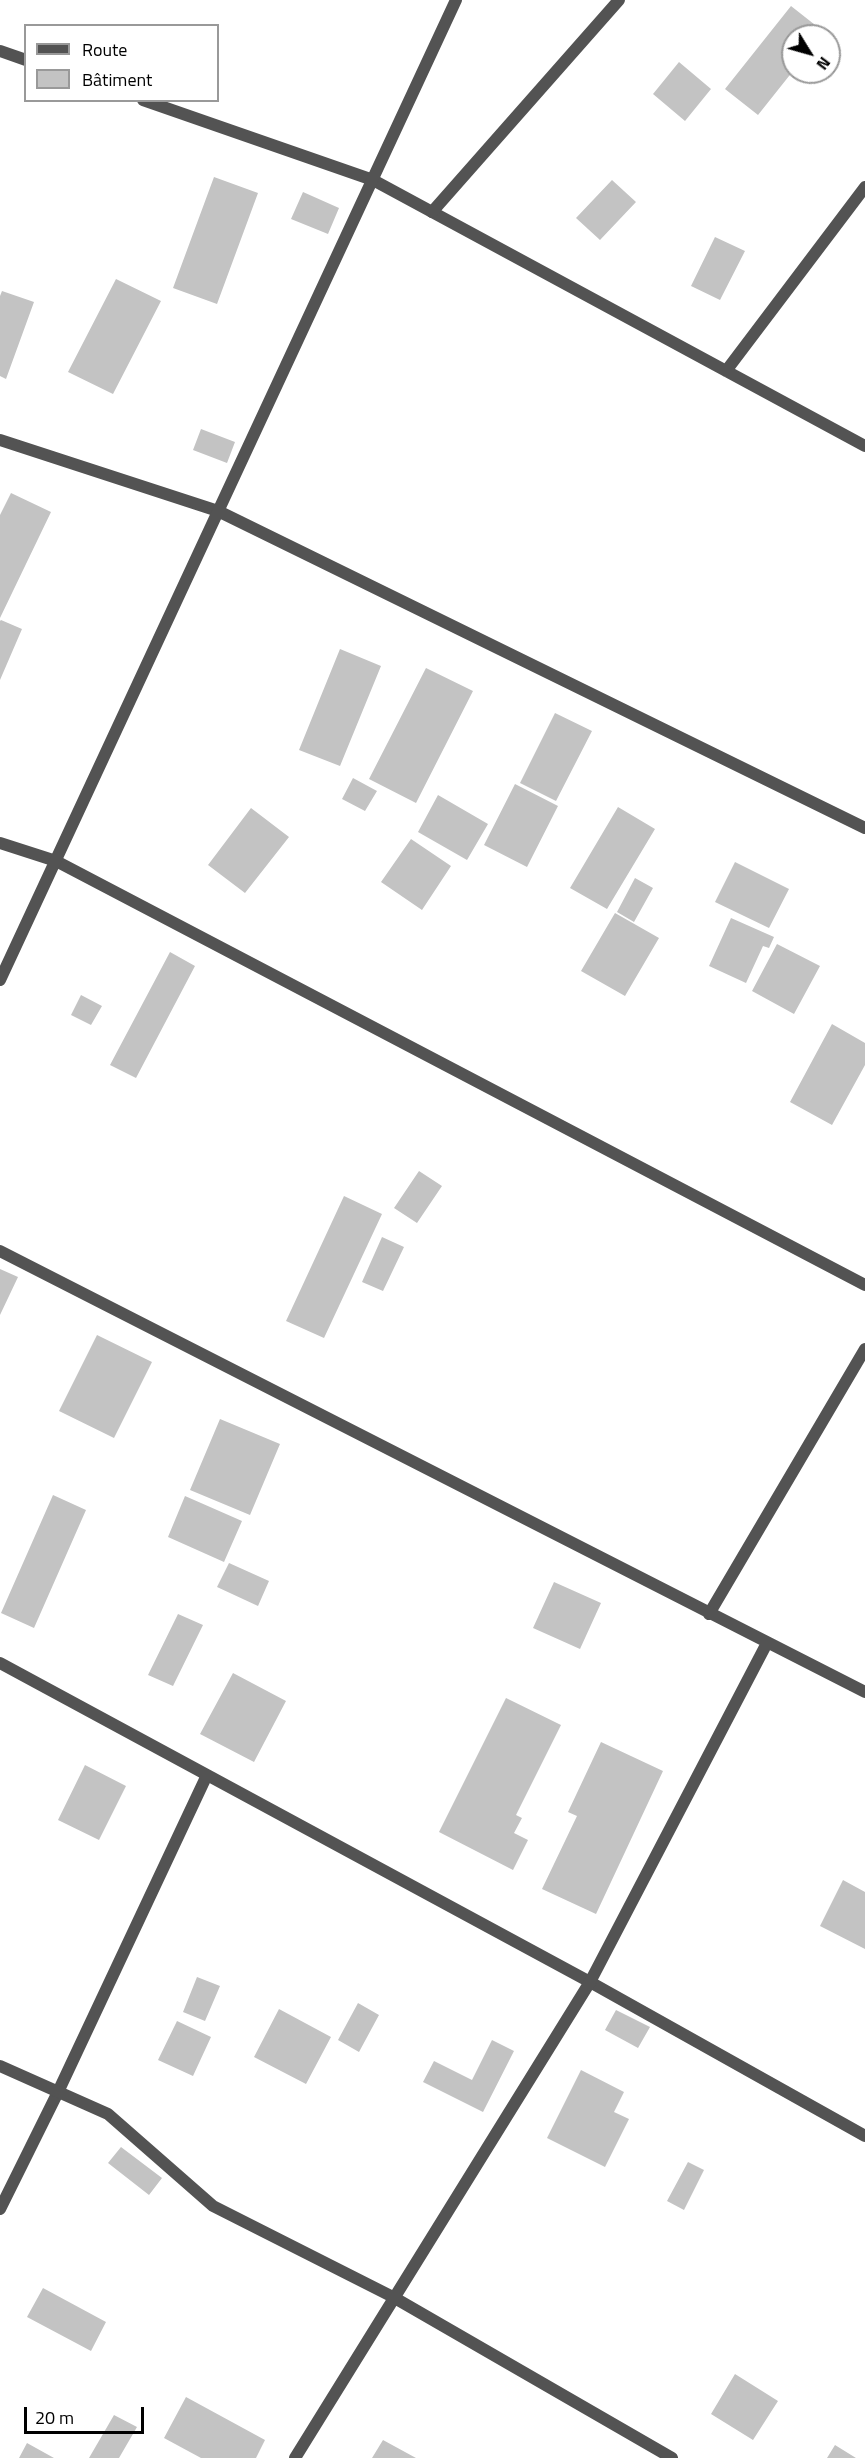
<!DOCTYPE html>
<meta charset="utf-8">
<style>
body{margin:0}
#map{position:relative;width:865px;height:2458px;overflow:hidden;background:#fff;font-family:"Titillium Web",sans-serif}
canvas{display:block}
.legend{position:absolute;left:24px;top:24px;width:195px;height:78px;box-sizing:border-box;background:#fff;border:2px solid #999;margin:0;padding:8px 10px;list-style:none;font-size:18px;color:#000}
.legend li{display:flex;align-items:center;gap:12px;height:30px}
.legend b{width:30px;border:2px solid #999}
.north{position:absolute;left:781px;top:24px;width:60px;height:60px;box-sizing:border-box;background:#fff;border:2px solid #999;border-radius:50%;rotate:127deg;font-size:16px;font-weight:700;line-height:24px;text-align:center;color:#000}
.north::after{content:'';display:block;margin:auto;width:21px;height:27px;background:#000;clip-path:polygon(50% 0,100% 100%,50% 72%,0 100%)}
.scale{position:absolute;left:24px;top:2407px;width:120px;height:27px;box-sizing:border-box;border:3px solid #000;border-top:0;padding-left:8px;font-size:18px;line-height:21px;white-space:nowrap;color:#000;-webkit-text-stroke:4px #fff;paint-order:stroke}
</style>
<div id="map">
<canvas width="865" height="2458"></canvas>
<ul class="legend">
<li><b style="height:8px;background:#535353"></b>Route</li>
<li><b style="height:16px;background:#c3c3c3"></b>Bâtiment</li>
</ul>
<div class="north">N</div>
<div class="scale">20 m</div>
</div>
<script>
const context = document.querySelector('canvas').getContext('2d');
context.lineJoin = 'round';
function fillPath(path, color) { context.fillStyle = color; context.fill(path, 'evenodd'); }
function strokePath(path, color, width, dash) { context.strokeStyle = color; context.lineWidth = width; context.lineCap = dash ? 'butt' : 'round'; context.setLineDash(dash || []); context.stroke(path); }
const building = new Path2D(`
 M791 6 824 32 821 36H793V71L758 115 725 89Z
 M679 62 711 89 685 121 653 94Z
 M214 177 258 193 217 304 173 288Z
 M612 180 636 202 600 240 576 218Z
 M303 192 339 208 328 234 291 219Z
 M715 237 745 251 720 300 691 286Z
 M116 279 161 301 113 394 68 372Z
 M2 291 34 302 6 379 0 376V296Z
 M201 429 235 442 227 463 193 450Z
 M11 493 51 512 0 618V515Z
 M1 620 22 629 0 680V621Z
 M340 649 381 666 340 766 299 750Z
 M426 668 473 691 416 803 369 779Z
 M555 713 592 731 556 801 520 783Z
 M353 778 377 791 365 811 342 799Z
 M515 784 558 806 527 867 484 845Z
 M438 795 488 824 467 860 418 832Z
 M618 807 655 829 607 909 570 888Z
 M251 808 289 837 245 893 208 865Z
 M411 839 451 866 422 910 381 882Z
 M735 862 789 889 769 928 715 902Z
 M635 878 653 888 634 922 617 912Z
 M615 913 659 938 625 996 581 971Z
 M731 918 774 937 769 948 763 946 746 983 709 966Z
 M777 944 820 966 794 1014 752 991Z
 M170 952 195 966 136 1078 110 1065Z
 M81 995 102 1006 91 1025 71 1015Z
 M832 1024 865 1043V1065L832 1125 790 1102Z
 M419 1171 442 1186 417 1223 394 1208Z
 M344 1196 382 1214 324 1338 286 1321Z
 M382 1237 404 1247 383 1291 362 1282Z
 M0 1269 18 1277 0 1315Z
 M97 1335 152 1362 114 1438 59 1411Z
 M220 1419 280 1444 250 1515 190 1490Z
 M53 1495 86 1510 34 1628 1 1613Z
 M185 1496 242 1521 224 1562 168 1537Z
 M229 1563 269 1581 258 1606 217 1587Z
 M554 1582 601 1603 580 1649 533 1628Z
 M178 1614 203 1625 173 1686 148 1675Z
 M233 1673 286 1701 254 1762 200 1734Z
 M506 1698 561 1725 516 1815 522 1818 514 1833 528 1840 513 1870 439 1832Z
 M601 1742 663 1771 596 1914 542 1889 577 1816 568 1812Z
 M85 1765 126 1786 99 1840 58 1820Z
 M843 1880 865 1892V1949L820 1926Z
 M197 1977 220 1986 205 2021 183 2012Z
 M358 2003 379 2015 359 2052 338 2040Z
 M279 2009 331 2037 306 2084 254 2057Z
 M616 2010 650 2027 638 2048 605 2030Z
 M177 2021 211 2037 193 2076 158 2060Z
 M492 2040 514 2051 483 2112 423 2082 434 2061 472 2080Z
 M581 2070 624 2092 614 2112 629 2119 605 2167 547 2138Z
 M121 2147 162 2178 149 2195 108 2163Z
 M688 2162 704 2170 684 2210 667 2201Z
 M43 2288 106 2322 91 2351 27 2317Z
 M735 2374 778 2401 753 2440 711 2414Z
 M186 2397 265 2440 256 2458H201L164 2438Z
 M114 2415 137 2427 119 2458H89Z
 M383 2440 416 2458H372Z
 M27 2443 54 2458H19Z
 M835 2445 856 2458H827Z`);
const service = new Path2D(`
 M0 51 26 60
 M143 100 373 180 865 446
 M726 371 865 187
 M0 440 218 511
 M0 843 56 861 865 1285
 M709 1614 865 1349
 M0 1663 590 1982 865 2136
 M0 2209 58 2092 207 1775`);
const minor = new Path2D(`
 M432 212 619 0
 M218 511 865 828
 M0 980 456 0
 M0 1251 865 1692
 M0 2066 108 2114 213 2206 393 2297 672 2458
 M295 2458 590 1982 767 1643`);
fillPath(building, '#c3c3c3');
strokePath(service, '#535353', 12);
strokePath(minor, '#535353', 12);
</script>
